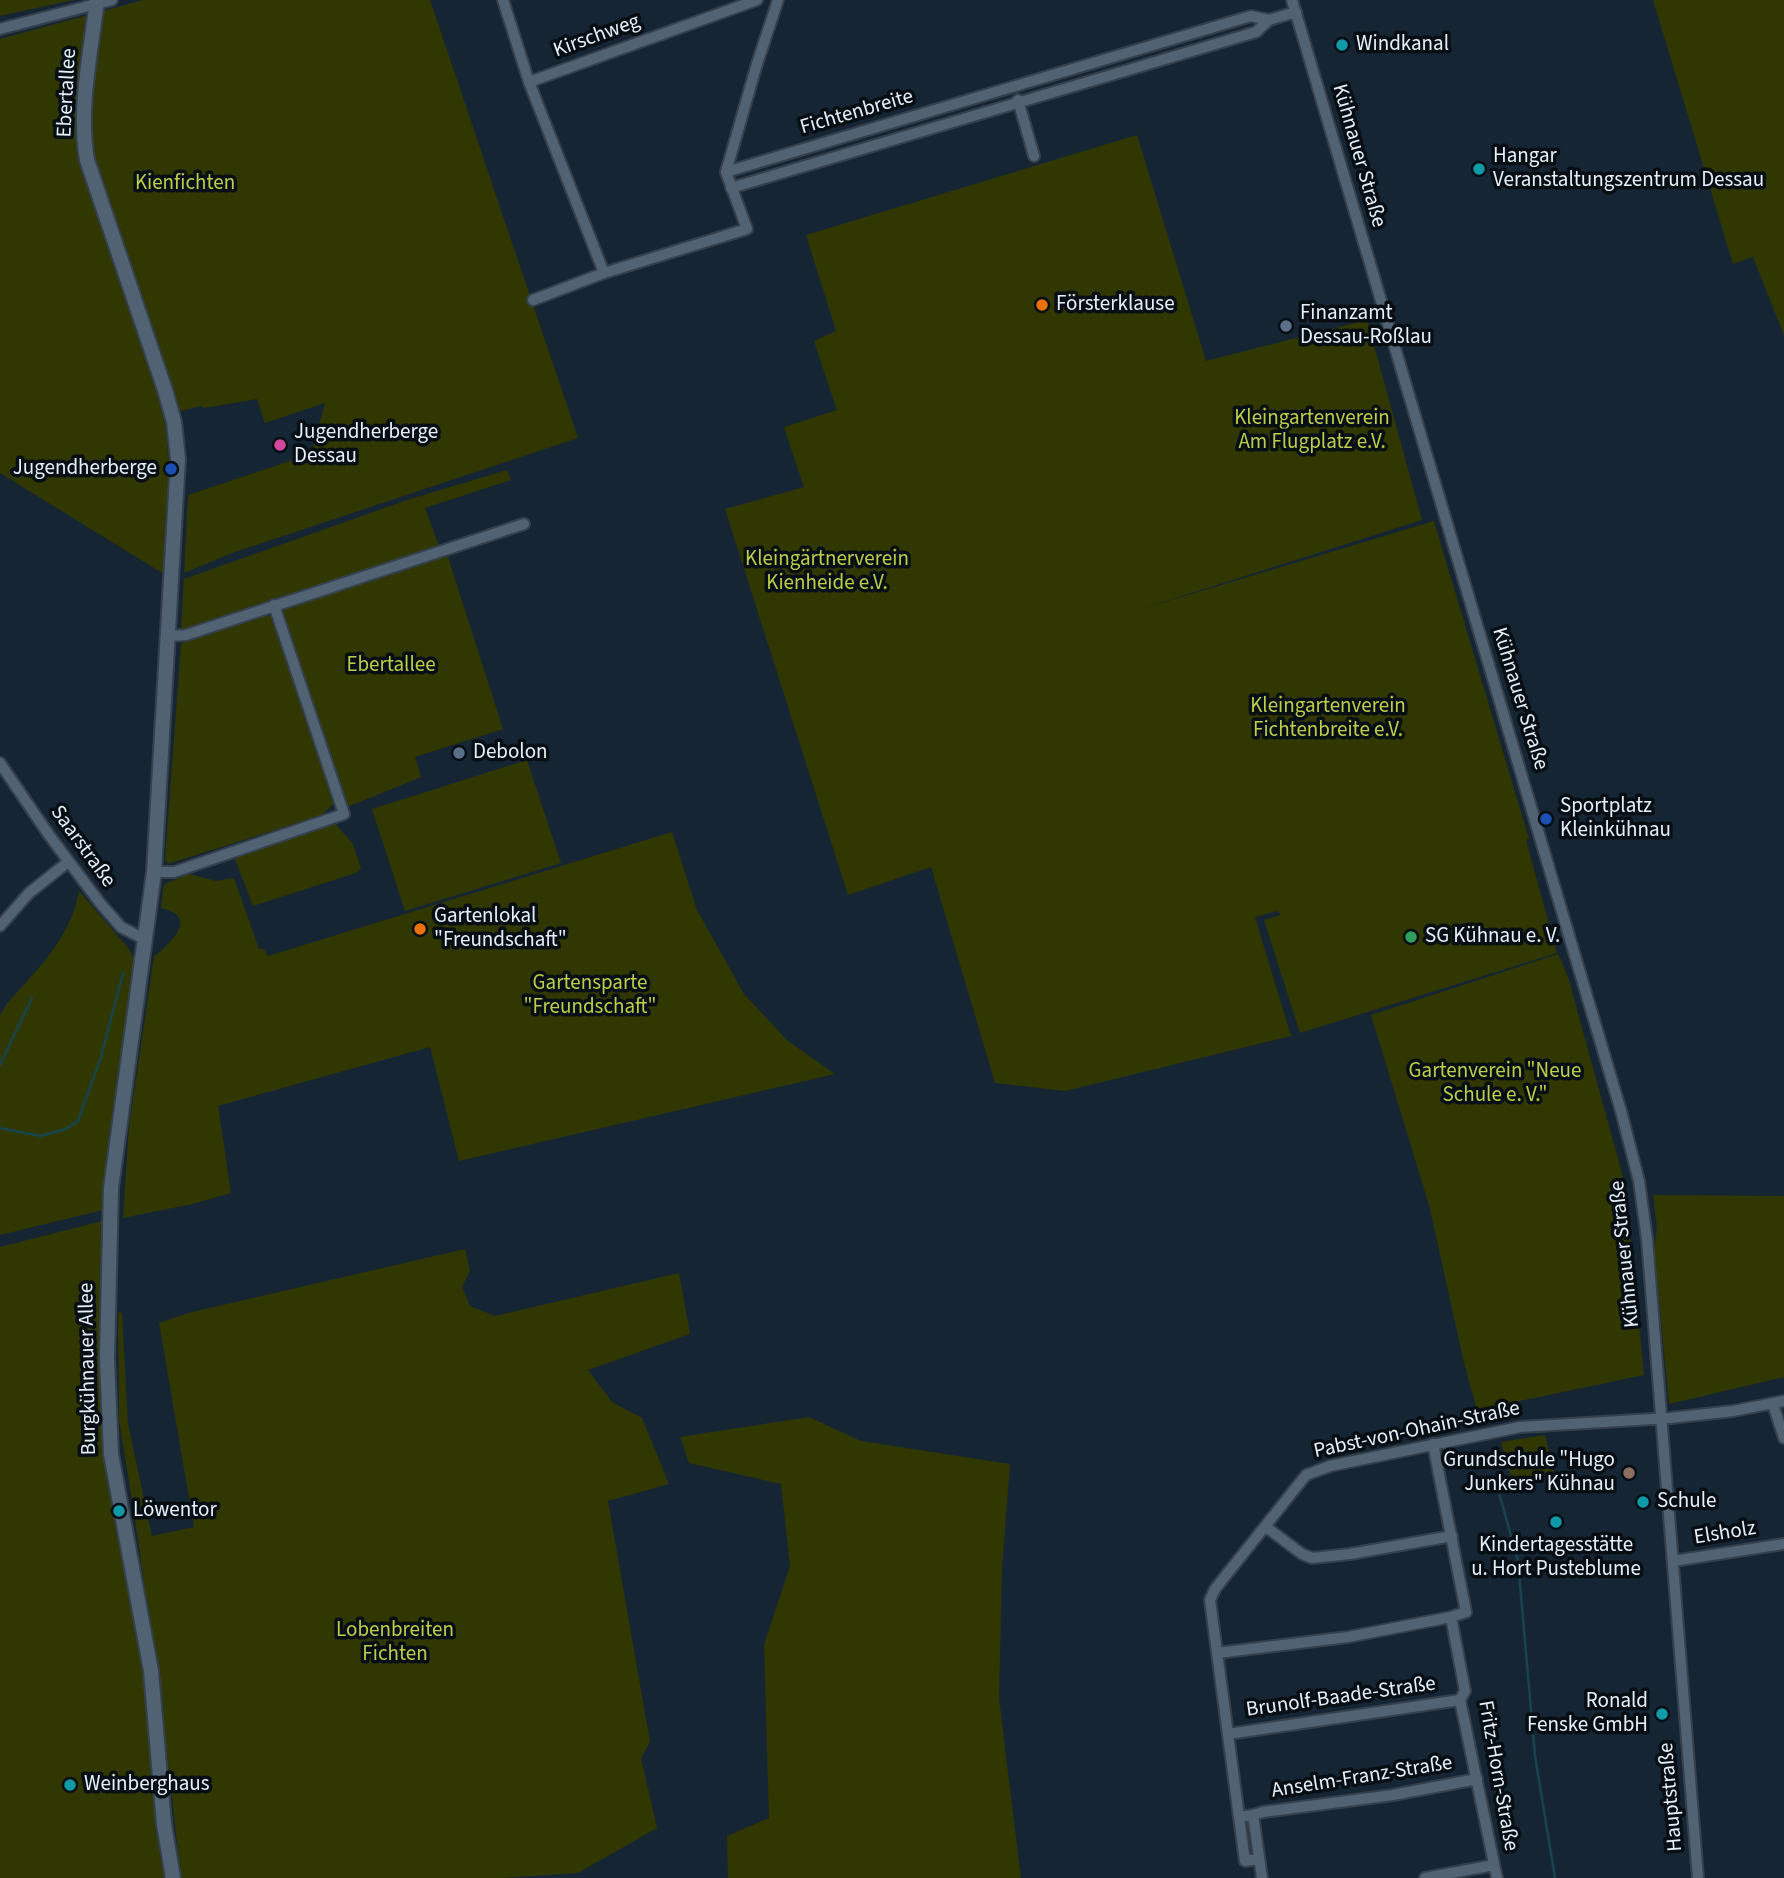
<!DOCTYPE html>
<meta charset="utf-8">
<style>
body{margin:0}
canvas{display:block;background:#162534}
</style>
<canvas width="1784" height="1878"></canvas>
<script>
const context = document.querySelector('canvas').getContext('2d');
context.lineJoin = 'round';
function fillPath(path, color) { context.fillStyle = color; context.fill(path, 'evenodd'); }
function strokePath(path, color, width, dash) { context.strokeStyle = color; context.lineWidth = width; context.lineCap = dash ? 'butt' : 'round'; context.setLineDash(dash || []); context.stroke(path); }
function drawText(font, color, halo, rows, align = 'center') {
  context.font = font + ' "Source Sans 3",sans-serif'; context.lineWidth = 7; context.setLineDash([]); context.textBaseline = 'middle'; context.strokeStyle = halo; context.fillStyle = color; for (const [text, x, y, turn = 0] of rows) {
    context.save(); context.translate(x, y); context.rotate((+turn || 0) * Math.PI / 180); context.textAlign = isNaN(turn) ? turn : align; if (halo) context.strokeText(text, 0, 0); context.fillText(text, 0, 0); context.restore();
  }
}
const green = new Path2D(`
 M0 0H73L0 16Z
 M143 0H430L578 438 235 552 184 573 188 495 311 454 325 403 265 423 257 399 204 408 201 406 164 415 170 472 167 576 0 473V39Z
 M1653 0H1784V335L1753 257 1733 264Z
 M1137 135 1206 361 1367 320 1422 520 1138 610 1434 521 1529 839 1526 840 1557 953 1300 1033 1264 920 1281 915 1278 911 1255 917 1291 1036 1065 1091 995 1083 931 867 848 895 725 509 804 487 784 427 837 410 814 341 836 331 806 235Z
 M507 470 511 480 425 508 439 546 186 630H181L184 579 407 500Z
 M447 554 503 729 415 757 421 777 350 806 343 800 283 618 284 610 289 604Z
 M263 615 271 616 276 622 335 802 322 815 168 864 165 859 181 644 188 639Z
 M527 760 561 863 405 911 372 809Z
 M334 822 353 844 361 868 356 873 253 906 233 854Z
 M672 832 697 910 744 994 788 1041 835 1074 459 1161 430 1047 218 1106 231 1193 192 1204 123 1218 129 1126 154 957C171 942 200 917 161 908L163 887 167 883 189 874 216 881 234 878 259 949H264L268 956Z
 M79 891 130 950 134 959 110 1131 103 1210 0 1235V1015L6 1005C37 969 70 940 79 891Z
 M1558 954 1568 977 1625 1184 1644 1375 1477 1410 1464 1363 1429 1205 1371 1015Z
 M1653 1195 1784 1196V1377L1669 1404 1654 1252 1657 1228Z
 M102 1221 101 1434 108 1483 146 1689 159 1850 168 1878H0V1247Z
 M465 1249 470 1271 462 1287 470 1306 495 1316 679 1273 690 1334 588 1370 612 1402 642 1418 669 1484 608 1501 650 1742 641 1758 657 1828 578 1873 503 1878H181L163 1719 135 1519 119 1420 118 1312 122 1313 128 1424 152 1536 194 1527 159 1323 188 1313Z
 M809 1417 861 1441 1010 1464 1002 1568 999 1699 1021 1878H728L727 1836 769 1818 764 1645 790 1566 781 1484 689 1463 680 1437Z
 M1545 1435 1554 1473 1512 1483 1501 1442Z`);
const stream = new Path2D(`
 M0 1065 32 998
 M0 1128 40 1136 66 1129 78 1121 101 1057 123 973
 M1498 1489 1518 1561 1535 1756 1555 1878`);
const minor = new Path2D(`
 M503 0 529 82 604 273
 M1292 0 1621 1111 1639 1181 1647 1239 1698 1878
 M0 29 112 0
 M529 82 757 0
 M1018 100 1034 156
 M726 172 1251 16 1269 20
 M731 188 1256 32 1269 20 1296 12
 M533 300 604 273 747 229 726 172 756 67 778 0
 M169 636 186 635 524 524
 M0 763 49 835 100 903 121 927 146 940
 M154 872H174L344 814 274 605
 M0 926 29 893 68 862
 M1773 1404 1784 1438
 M1433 1444 1466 1612 1451 1617 1465 1691 1460 1700 1497 1878
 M1266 1527 1302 1554 1312 1558 1350 1554 1452 1536
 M1673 1561 1784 1544
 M1217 1653 1348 1637 1451 1617
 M1228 1734 1460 1700
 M1253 1815 1263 1812 1393 1795 1477 1779
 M1239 1817 1245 1861 1259 1859
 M1262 1878 1253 1815 1239 1817 1210 1600 1215 1589 1306 1475 1330 1466 1520 1427 1670 1418 1733 1411 1784 1401
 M1425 1878 1494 1865`);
const tertiary = new Path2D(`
 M97 0C91 52 78 108 87 160L165 390 174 422 178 459 154 872 111 1188 107 1359 111 1454 151 1671 164 1824 173 1878`);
const markers = [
 [1342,45,7,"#0f9aa8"],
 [1479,169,7,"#0f9aa8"],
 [1042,305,7,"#e8710a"],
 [1286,326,7,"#5c6f8a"],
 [280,445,7,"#d1479c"],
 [171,469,7,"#1a4fb4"],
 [459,753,7,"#5c6f8a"],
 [1546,819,7,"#1a4fb4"],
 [420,929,7,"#e8710a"],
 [1411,937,7,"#2e9e5b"],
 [1629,1473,7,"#8d6e63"],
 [1643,1502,7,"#0f9aa8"],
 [119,1511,7,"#0f9aa8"],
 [1556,1522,7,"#0f9aa8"],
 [1662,1714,7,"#0f9aa8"],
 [70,1785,7,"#0f9aa8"]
];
const streetNames = [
 ["Kirschweg",597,37,-20],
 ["Ebertallee",68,93,-87],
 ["Fichtenbreite",857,113,-16],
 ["Kühnauer Straße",1358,156,74],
 ["Kühnauer Straße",1519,699,73],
 ["Saarstraße",82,847,54],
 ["Kühnauer Straße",1626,1254,-96],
 ["Burgkühnauer Allee",89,1369,-91],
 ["Pabst-von-Ohain-Straße",1417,1431,-12],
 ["Elsholz",1725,1534,-9],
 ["Brunolf-Baade-Straße",1341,1698,-8],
 ["Fritz-Horn-Straße",1497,1776,80],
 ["Anselm-Franz-Straße",1362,1778,-9],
 ["Hauptstraße",1672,1797,-95]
];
const poiNames = [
 ["Windkanal",1356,45],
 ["Hangar",1493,157],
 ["Veranstaltungszentrum Dessau",1493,181],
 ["Försterklause",1056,305],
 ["Finanzamt",1300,314],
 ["Dessau-Roßlau",1300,338],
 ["Jugendherberge",294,433],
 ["Dessau",294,457],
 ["Jugendherberge",157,469,"right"],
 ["Debolon",473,753],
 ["Sportplatz",1560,807],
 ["Kleinkühnau",1560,831],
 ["Gartenlokal",434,917],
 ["\"Freundschaft\"",434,941],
 ["SG Kühnau e. V.",1425,937],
 ["Grundschule \"Hugo",1615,1461,"right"],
 ["Junkers\" Kühnau",1615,1485,"right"],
 ["Schule",1657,1502],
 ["Löwentor",133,1511],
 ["Kindertagesstätte",1556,1546,"center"],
 ["u. Hort Pusteblume",1556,1570,"center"],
 ["Ronald",1648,1702,"right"],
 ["Fenske GmbH",1648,1726,"right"],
 ["Weinberghaus",84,1785]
];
const parkNames = [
 ["Kienfichten",185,184],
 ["Kleingartenverein",1312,419],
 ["Am Flugplatz e.V.",1312,443],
 ["Kleingärtnerverein",827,560],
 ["Kienheide e.V.",827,584],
 ["Ebertallee",391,666],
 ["Kleingartenverein",1328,707],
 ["Fichtenbreite e.V.",1328,731],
 ["Gartensparte",590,984],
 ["\"Freundschaft\"",590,1008],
 ["Gartenverein \"Neue",1495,1072],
 ["Schule e. V.\"",1495,1096],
 ["Lobenbreiten",395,1631],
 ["Fichten",395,1655]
];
fillPath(green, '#303700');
strokePath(stream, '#18454d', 2.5);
strokePath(minor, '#34404c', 14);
strokePath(tertiary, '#34404c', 18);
strokePath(minor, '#516273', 10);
strokePath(tertiary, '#516273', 14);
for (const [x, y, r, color] of markers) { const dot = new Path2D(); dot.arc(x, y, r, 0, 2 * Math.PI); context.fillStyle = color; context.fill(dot); strokePath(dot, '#070e14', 2.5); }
drawText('21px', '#e6f0fa', '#070e14', streetNames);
drawText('21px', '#e6f0fa', '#070e14', poiNames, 'left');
drawText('21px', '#bcce4a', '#070e14', parkNames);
</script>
